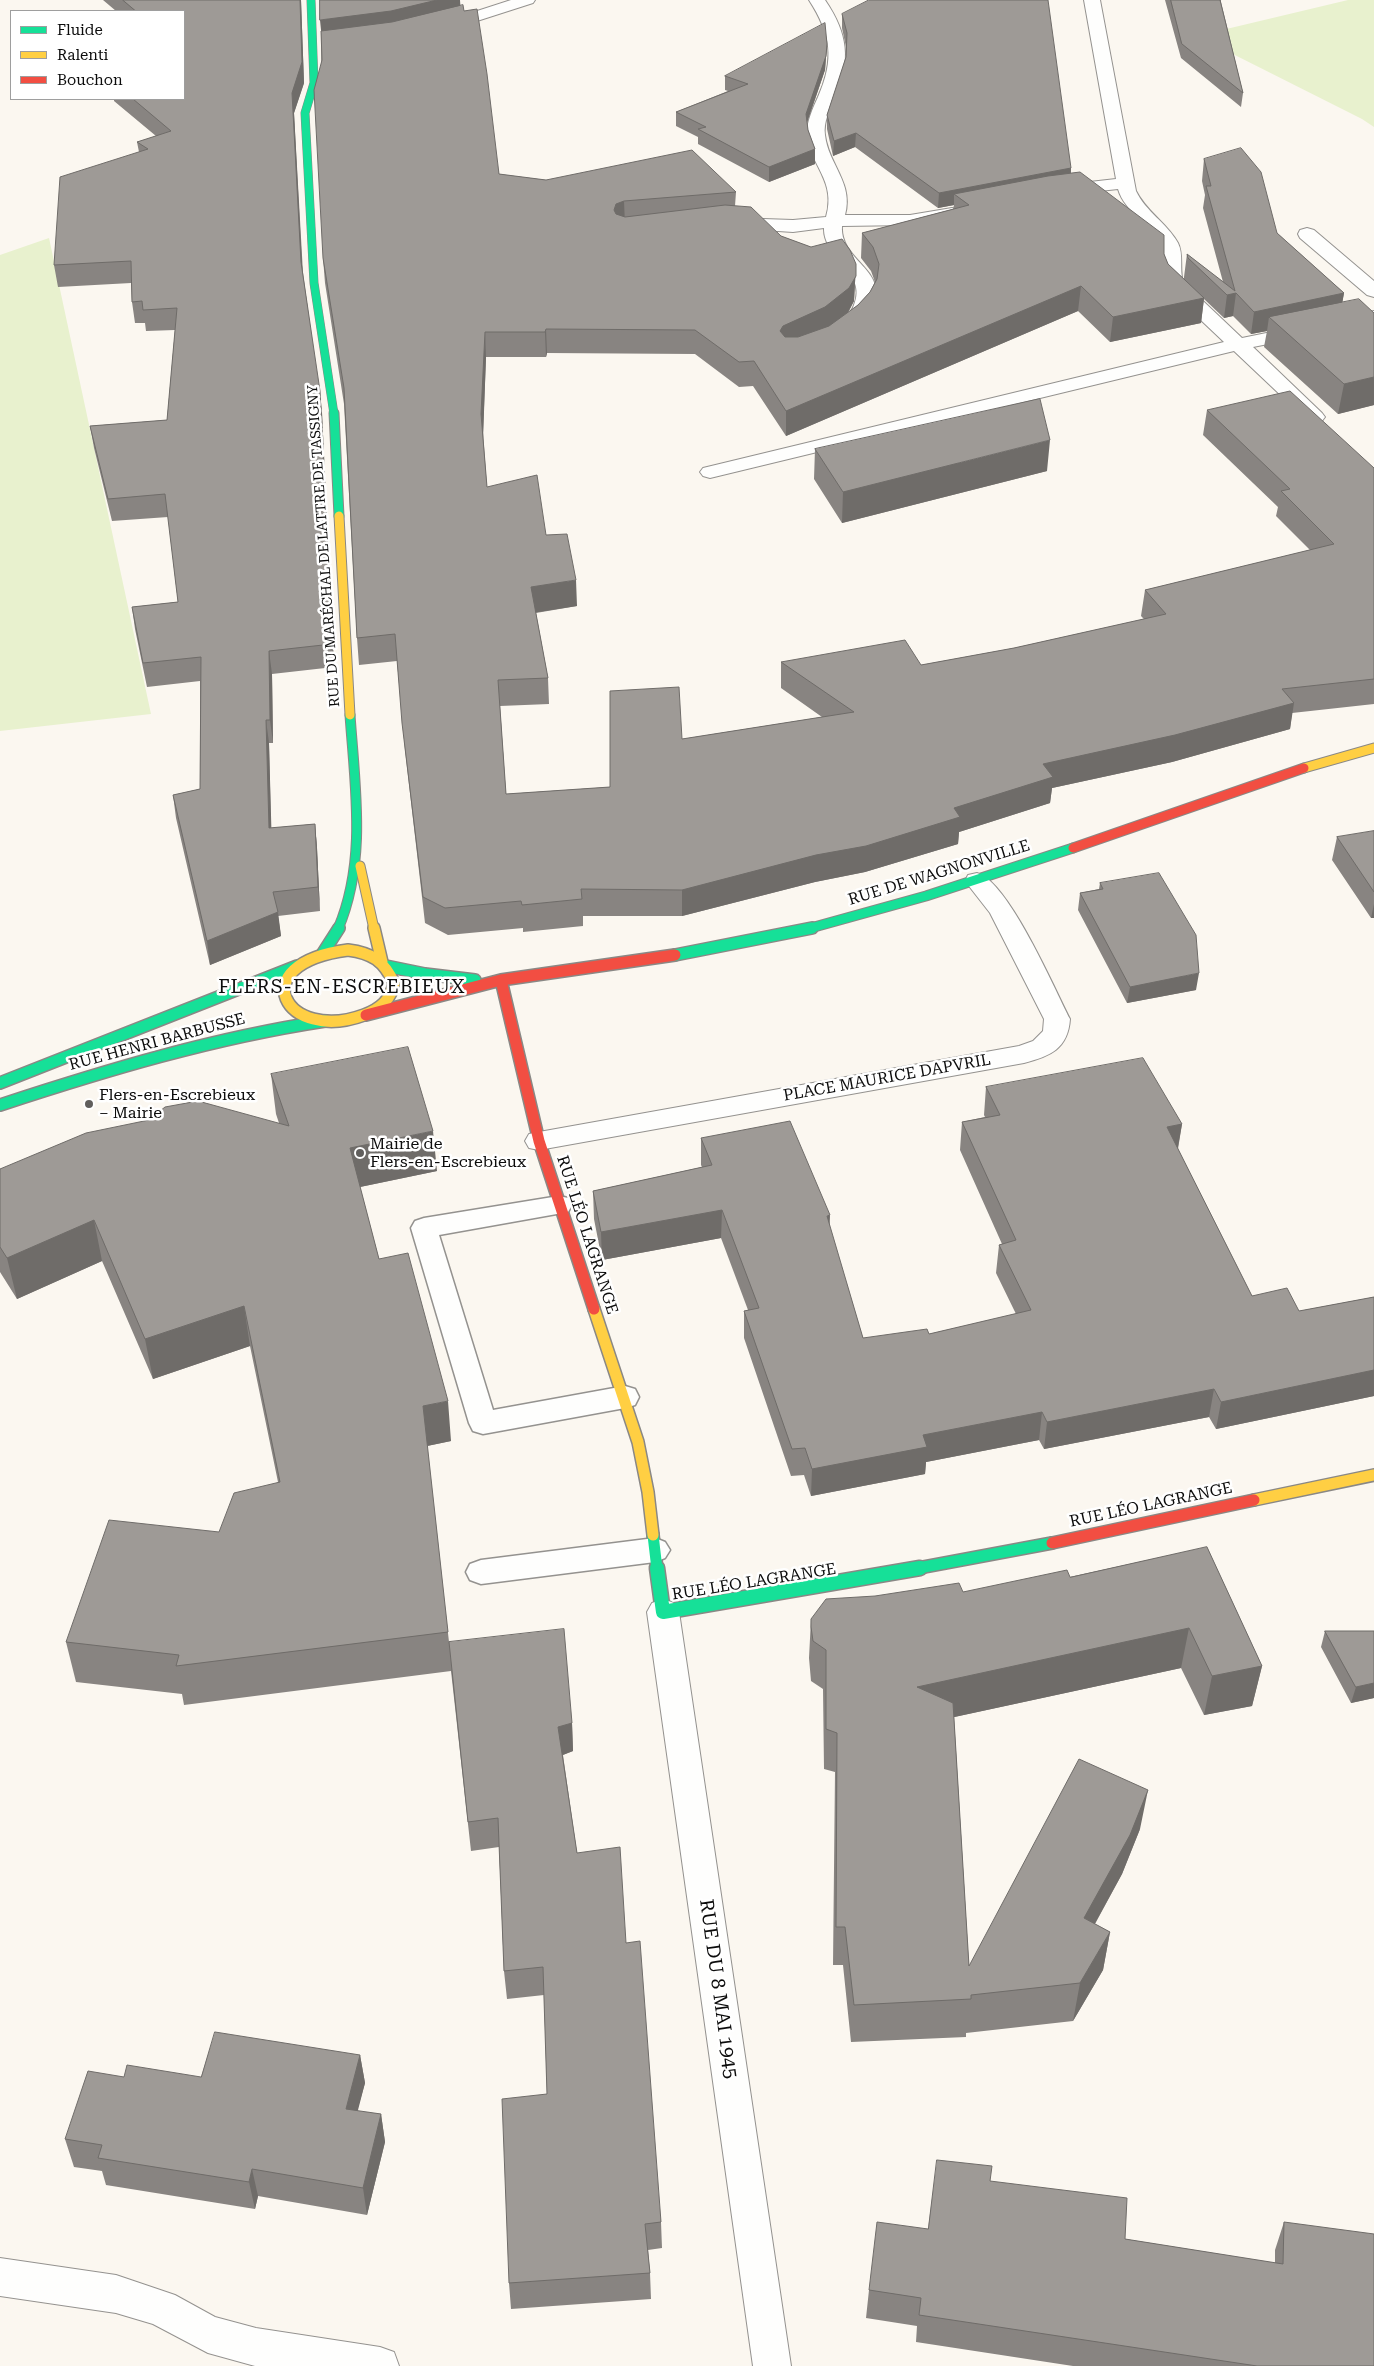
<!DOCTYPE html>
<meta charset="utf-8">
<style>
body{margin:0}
#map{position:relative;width:1374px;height:2366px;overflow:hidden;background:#fbf7f0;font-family:"Roboto Serif",serif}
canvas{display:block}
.legend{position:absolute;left:10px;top:10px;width:175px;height:90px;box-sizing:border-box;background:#fff;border:1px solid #9e9e9e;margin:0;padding:6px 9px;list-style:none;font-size:15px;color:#0c0c0c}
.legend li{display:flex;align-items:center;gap:10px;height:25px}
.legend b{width:25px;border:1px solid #9e9e9e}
</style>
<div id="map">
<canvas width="1374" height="2366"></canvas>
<ul class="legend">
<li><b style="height:6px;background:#16e098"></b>Fluide</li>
<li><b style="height:6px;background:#ffcf43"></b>Ralenti</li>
<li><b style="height:6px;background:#f24e42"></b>Bouchon</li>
</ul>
</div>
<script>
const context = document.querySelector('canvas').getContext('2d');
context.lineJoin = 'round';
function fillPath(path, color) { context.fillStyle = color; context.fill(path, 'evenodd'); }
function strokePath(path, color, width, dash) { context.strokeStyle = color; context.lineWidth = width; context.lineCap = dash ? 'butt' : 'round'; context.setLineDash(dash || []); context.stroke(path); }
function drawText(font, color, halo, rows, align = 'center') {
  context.font = font + ' "Roboto Serif",serif'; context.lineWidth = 5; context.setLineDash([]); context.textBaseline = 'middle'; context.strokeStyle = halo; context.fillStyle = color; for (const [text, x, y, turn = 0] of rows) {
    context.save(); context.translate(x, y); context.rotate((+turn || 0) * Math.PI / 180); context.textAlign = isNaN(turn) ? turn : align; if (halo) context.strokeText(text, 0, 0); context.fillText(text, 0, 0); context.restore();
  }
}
const green = new Path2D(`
 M1348 0H1374V127L1362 119 1197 36Z
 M49 238 151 714 0 731V255Z`);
const lane = new Path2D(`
 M559 1196 568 1198 572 1205 568 1212 439 1235 493 1410 625 1386 635 1389 639 1397 635 1405 625 1408 483 1434 473 1431 469 1423 411 1228 415 1221 424 1218Z
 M655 1538 665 1542 670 1550 665 1558 655 1562 481 1584 470 1580 466 1572 470 1564 481 1560Z`);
const street = new Path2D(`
 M511 0H535L533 3 449 30H437L435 27 437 24Z
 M809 0H825C848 34 851 59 835 98 830 109 823 122 825 135 828 164 854 183 845 215H910L952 208 958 209 961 213 958 217 910 225 842 226C839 266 905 272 861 324 855 332 850 333 841 331L838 327C844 319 851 314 854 305 868 272 823 259 824 228L793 232 733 228 727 227 724 223 727 219 733 218 793 220 826 217C837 180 809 165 807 133 807 121 813 108 818 97 835 59 831 34 809 0Z
 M1084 0H1100L1136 191C1146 212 1167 223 1178 243 1184 255 1179 269 1183 282L1242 338 1374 311V323L1253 347 1322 413 1325 417 1322 421 1315 423 1308 421 1234 351 710 478 703 476 700 472 703 468 1224 342 1167 288C1158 275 1166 259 1160 246 1151 223 1125 213 1118 189L1063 195 1057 194 1054 190 1057 186 1063 185 1116 179Z
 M1307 228 1314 230 1374 281V297L1367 295 1300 238 1298 234 1300 230Z
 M977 873C1008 881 1054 988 1070 1019 1068 1049 1050 1056 1024 1063L539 1150 529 1148 525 1141 529 1134 539 1132 1019 1046 1033 1041 1043 1031 1044 1019 990 913 965 881 968 875Z
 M663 1599 674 1603 679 1612 791 2366H753L647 1612 652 1603Z
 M0 2258 116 2275 175 2295 215 2317 256 2328 380 2347 394 2352 399 2366H255L208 2353 153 2324 116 2313 0 2296Z`);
const fastFar3 = new Path2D(`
 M311 0 314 83 305 113 314 283 334 414`);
const fastFar2 = new Path2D(`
 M334 413 339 516
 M338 929C367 861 355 787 350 715
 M807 929 926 896 1073 848`);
const fastFar1 = new Path2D(`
 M323 953 339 928
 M675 955 812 928
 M386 966 425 974 475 980
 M0 1083 297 966
 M0 1105C107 1070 213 1038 325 1021
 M653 1535 657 1569
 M913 1569 1052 1543`);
const fast = new Path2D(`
 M657 1568 663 1612 920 1568`);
const slowFar1 = new Path2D(`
 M339 516 350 715
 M1304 768 1374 748
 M360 866 374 929`);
const slow = new Path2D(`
 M374 928 382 962
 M348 950C372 953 384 961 394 983 391 1000 380 1009 364 1015 286 1044 240 964 348 950Z
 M594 1309 638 1442 648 1492 653 1535
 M1254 1500 1374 1475`);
const jamFar1 = new Path2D(`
 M1073 848 1304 768`);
const jam = new Path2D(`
 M501 980 539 1141 594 1309
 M366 1015 501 980 675 955
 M1052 1543 1254 1500`);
const wall = new Path2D(`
 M103 0H301L304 83 294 113 303 273 322 413 334 667 272 674 273 743H269L271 828 315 824 317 848 320 911 278 916 281 936 210 965 176 818 173 795 200 789V681L147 687 135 629 132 607 178 602 168 517 112 521 94 448 90 426 167 420 175 330 146 331 145 323H135L132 302 131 283 58 287 54 265 139 152 137 142 156 136 114 101V99H184V11H116Z
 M1165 0H1221V2L1243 93 1241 107 1181 58Z
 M460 6 499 174 546 180 736 192 735 206 781 236 856 264 854 301 848 313 858 305 870 292 875 282 871 271 861 258 862 233 953 209 954 205 938 208 855 147 833 156 827 129V115L846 57V47L842 28V14L1071 168V173L1164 254 1168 264 1184 279V277L1187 254 1223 282 1203 208 1205 195 1202 181 1204 159 1277 233 1344 293 1342 303 1374 313V405L1338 414 1264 347 1267 331 1251 334 1233 316 1224 318 1204 299 1201 323 1110 342 1078 311 786 436 753 386 739 387 695 354 547 353 546 357H486L483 433 487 487 546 535 577 606 536 613 548 678 549 704 500 706 506 794 610 787 682 739 822 717 781 688V662L921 665 1014 648 1144 619 1141 616 1145 590 1310 550 1276 516 1278 507 1203 435 1207 410 1374 468V704L1292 713 1290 729 1172 762 1052 788 1050 803 959 832 958 844 865 872 815 882 682 916H583V926L523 932V928L448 935 425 923 405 750 397 661 359 665 357 638 344 404 325 283 323 258 321 31Z
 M827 44 825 70 807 123 808 130 815 149V164L769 182 698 144V137L676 126V112L728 91 725 90V76Z
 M815 449 1047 471 842 523 814 479Z
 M1374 831V918H1371L1332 860 1337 837Z
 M1100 883 1196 990 1127 1003 1078 910 1080 893 1099 889Z
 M271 1074 437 1171 360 1187 379 1259 451 1441 427 1446 449 1642 572 1723 573 1751 563 1755 577 1853 626 1943 661 2222 662 2248 648 2250 650 2273 651 2299 511 2309 509 2283 547 2094 544 1995 507 1999 504 1971 499 1847 471 1851 451 1671 184 1705 182 1694 76 1682 66 1642 219 1532 278 1482 250 1346 153 1379 102 1261 17 1299 0 1272V1169L279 1123 276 1114Z
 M986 1087 1182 1124 1178 1149 1252 1296 1299 1311 1374 1297V1396L1216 1429 1209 1417 1044 1449 1039 1440 926 1462 925 1474 811 1496 804 1475 791 1476 744 1338V1311L748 1310 721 1238 602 1260 594 1219 593 1191 702 1167 701 1165V1138L829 1225 863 1338 929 1334 1016 1314 996 1273 999 1245 1002 1244 960 1150 962 1122 985 1117 984 1115Z
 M1207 1547 1262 1666 1252 1706 1204 1715 1181 1668 954 1717 969 1966 1140 1829 1122 1874 1095 1924 1110 1932 1103 1970 1073 2021 966 2033V2037L851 2042 843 1965H833L835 1772 824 1769 823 1689 811 1681 809 1658 811 1619 963 1592 1070 1577Z
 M1325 1631H1374V1698L1351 1703 1321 1647Z
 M360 2055 365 2083 357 2111 381 2114 385 2142 367 2215 258 2196 255 2209 106 2185 102 2171 74 2167 65 2139 124 2077H201Z
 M990 2181 1125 2239 1275 2263V2250L1284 2222 1374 2366H1073L916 2342 917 2326 866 2318 869 2290Z`);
const shadedWall = new Path2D(`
 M300 0H301L304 83 294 113 303 283 301 262 292 93Z
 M437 0H460L461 14 322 40 320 20Z
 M827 44 825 70 805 128 806 114Z
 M856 133 855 147 833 156 834 141Z
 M815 149V164L769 182V167Z
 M1071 168 1070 183 954 194V205L938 208 939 193Z
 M624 201 625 225 616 228 614 210 616 204Z
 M856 264 854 301 848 312 824 332 782 351 780 331 783 326Z
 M1081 286 1078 311 786 436V411Z
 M1236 293 1233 316 1224 318 1227 295Z
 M1344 293 1340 316 1269 317 1267 331 1251 334 1254 312Z
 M1204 298 1201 323 1110 342 1113 317Z
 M546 329 547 353 546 357 545 332Z
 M485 332 486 357 483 439 481 414Z
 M1374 377V405L1338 414 1344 384Z
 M320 391 322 413 334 667 332 644Z
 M1050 440 1047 471 842 523 843 492Z
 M576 580 577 606 532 613 531 587Z
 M269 651 272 674 273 743 270 720Z
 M1294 703 1290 729 1172 762 1052 788 1050 803 959 832 958 844 865 872 815 882 682 916V890L954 808 1043 764Z
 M266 720 269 743 272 851 269 828Z
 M315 824 317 848 320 911 318 887Z
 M1374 904V918H1371Z
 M278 912 281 936 210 965 207 941Z
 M1199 973 1196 990 1127 1003 1130 987Z
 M1182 1124 1177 1152 1167 1127Z
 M433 1131 437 1171 355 1188 350 1148Z
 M722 1210 721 1238 602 1260 601 1232Z
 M830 1215 829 1243 827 1216Z
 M94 1220 102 1261 17 1299 7 1258Z
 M244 1306 250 1346 153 1379 145 1339Z
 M1374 1370V1396L1216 1429 1221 1402Z
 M1214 1389 1209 1417 1044 1449 1047 1422Z
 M448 1401 451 1441 427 1446 423 1406Z
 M1042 1412 1039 1440 926 1462 925 1474 811 1496 812 1469 923 1435Z
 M1189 1628 1181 1668 913 1726 917 1687Z
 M1262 1666 1252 1706 1204 1715 1212 1676Z
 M1374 1683V1698L1351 1703 1356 1687Z
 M572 1723 573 1751 560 1756 558 1727Z
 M1148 1790 1140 1829 1122 1874 1077 1956 1084 1918Z
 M1110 1932 1103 1970 1073 2021 1080 1983Z
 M360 2055 365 2083 351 2137 346 2109Z
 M381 2114 385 2142 367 2215 363 2188Z
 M252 2169 258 2196 255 2209 249 2182Z`);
const building = new Path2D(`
 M123 0H300L302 62 292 93 301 262 320 391 332 644 269 651 270 720H266L269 828 315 824 318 887 273 892 278 912 207 941 173 795 200 789 201 657 143 663 132 607 178 602 165 494 108 499 90 426 167 420 177 308 143 310 142 301 132 302 131 261 54 265 60 177 148 149 137 142 171 131 133 99H184V11H136Z
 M320 0H437L391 11 320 20Z
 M869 0H1048L1071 168 939 193 856 133 834 141 827 115 846 57 847 33 842 14Z
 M1171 0H1220L1243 93 1182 44Z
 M463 5 464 11 477 9 487 74 499 174 546 180 692 150 736 192 624 201 616 204 614 210 616 214 625 217 725 205 751 207 781 236 811 247 842 239 850 250 856 264V276L849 288 825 307 783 326 780 331 785 337H798L829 326 858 305 870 292 877 279 879 264 873 247 862 233 969 205 954 194 1048 176 1080 172 1164 235V254L1168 264 1204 298 1113 317 1081 286 786 411 754 361 739 362 695 330 546 329 545 332H485L481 414 487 487 537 475 546 535 567 534 576 580 531 587 548 678 498 680 506 794 610 787V691L679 687 682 739 854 712 781 662 905 640 921 665 1014 648 1166 614 1145 590 1334 544 1281 491 1290 489 1207 410 1290 391 1374 468V679L1282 689 1294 703 1175 735 1043 764 1053 777 954 808 960 817 866 846 816 855 682 890 581 889 582 899 522 905 521 901 445 908 423 897 402 723 395 634 357 638 344 388 323 258 314 90 322 60 321 31 392 22Z
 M825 23 827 44 826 56 806 114 808 130 815 149 769 167 698 129 706 127 676 112 748 84 725 76Z
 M1241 148 1261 172 1277 233 1344 293 1254 312 1236 293 1227 295 1188 258 1187 254 1235 291 1206 186H1211L1204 159Z
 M1359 299 1374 313V377L1344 384 1269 317Z
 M1040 399 1050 440 843 492 815 449Z
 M1374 831V892L1337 837Z
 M1159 873 1196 935 1199 973 1130 987 1080 893 1103 889 1100 883Z
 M408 1047 433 1131 350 1148 379 1259 408 1253 448 1401 423 1406 448 1632 176 1666 179 1655 66 1642 109 1520 219 1532 234 1493 280 1482 244 1306 145 1339 94 1220 7 1258 0 1247V1169L86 1133 149 1120 165 1107 198 1101 289 1126 271 1074Z
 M1143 1058 1182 1124 1167 1127 1252 1296 1287 1288 1299 1311 1374 1297V1370L1221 1402 1214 1389 1047 1422 1042 1412 923 1435 927 1447 812 1469 805 1448 792 1449 744 1311 759 1308 722 1210 601 1232 593 1191 712 1165 701 1138 790 1121 830 1215 827 1216 863 1338 927 1329 929 1334 1031 1310 999 1245 1016 1240 962 1122 1000 1115 986 1087Z
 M1207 1547 1262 1666 1212 1676 1189 1628 917 1687 953 1703 969 1966 1079 1759 1148 1790 1130 1835 1084 1918 1110 1932 1080 1983 971 1995V1999L854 2005 845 1927H836L837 1733 826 1729V1650L813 1641 811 1627V1619L826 1599 875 1596 959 1583 963 1592 1067 1570 1070 1577Z
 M564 1629 572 1723 558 1727 577 1853 620 1847 626 1943 640 1941 661 2222 645 2224 650 2273 509 2283 502 2099 547 2094 543 1967 504 1971 498 1818 468 1822 449 1642Z
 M1325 1631H1374V1683L1356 1687Z
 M215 2032 360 2055 346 2109 381 2114 363 2188 252 2169 249 2182 98 2158 102 2145 65 2139 88 2071 124 2077 127 2065 201 2077Z
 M937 2160 992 2166 990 2181 1127 2198 1125 2239 1283 2264 1284 2222 1374 2234V2366H1257L919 2315 921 2298 869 2290 877 2222 928 2229Z`);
const markers = [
 [89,1104,5,"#605e5c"],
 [360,1153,5,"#605e5c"]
];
const farStreetnames = [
 ["RUE DU MARÉCHAL DE LATTRE DE TASSIGNY",324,546,-94]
];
const streetNames = [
 ["RUE DE WAGNONVILLE",939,873,-17],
 ["RUE HENRI BARBUSSE",157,1042,-15],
 ["PLACE MAURICE DAPVRIL",887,1078,-10],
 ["RUE LÉO LAGRANGE",587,1235,72],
 ["RUE LÉO LAGRANGE",1151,1505,-12],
 ["RUE LÉO LAGRANGE",754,1582,-9]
];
const poiNames = [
 ["Flers-en-Escrebieux",99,1095],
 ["– Mairie",99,1113],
 ["Mairie de",370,1144],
 ["Flers-en-Escrebieux",370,1162]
];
const quarterNames = [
 ["FLERS-EN-ESCREBIEUX",342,987]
];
const nearStreetnames = [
 ["RUE DU 8 MAI 1945",718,1989,82]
];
fillPath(green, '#e8f1ce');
strokePath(lane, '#94928f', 3);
strokePath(street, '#94928f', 2);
strokePath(fastFar3, '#8a8885', 9);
strokePath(fastFar2, '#8a8885', 11);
strokePath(fastFar1, '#8a8885', 14);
strokePath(fast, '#8a8885', 17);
strokePath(slowFar1, '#8a8885', 11);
strokePath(slow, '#8a8885', 14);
strokePath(jamFar1, '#8a8885', 11);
strokePath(jam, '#8a8885', 14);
fillPath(lane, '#fefefd');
fillPath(street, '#fefefd');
strokePath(fastFar3, '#16e098', 8);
strokePath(fastFar2, '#16e098', 9);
strokePath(fastFar1, '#16e098', 11);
strokePath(fast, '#16e098', 14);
strokePath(slowFar1, '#ffcf43', 9);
strokePath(slow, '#ffcf43', 11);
strokePath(jamFar1, '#f24e42', 9);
strokePath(jam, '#f24e42', 11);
fillPath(wall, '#888481');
fillPath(shadedWall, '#6f6c69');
fillPath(building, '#9e9a96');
strokePath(building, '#6f6c69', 1);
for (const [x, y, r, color] of markers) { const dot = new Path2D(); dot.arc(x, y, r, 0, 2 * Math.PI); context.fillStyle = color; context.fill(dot); strokePath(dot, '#fff', 2); }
drawText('14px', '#0c0c0c', '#fff', farStreetnames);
drawText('16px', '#0c0c0c', '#fff', streetNames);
drawText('16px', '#0c0c0c', '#fff', poiNames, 'left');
context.letterSpacing = '1px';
drawText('19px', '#0c0c0c', '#fff', quarterNames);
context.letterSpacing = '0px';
drawText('19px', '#0c0c0c', '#fff', nearStreetnames);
</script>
